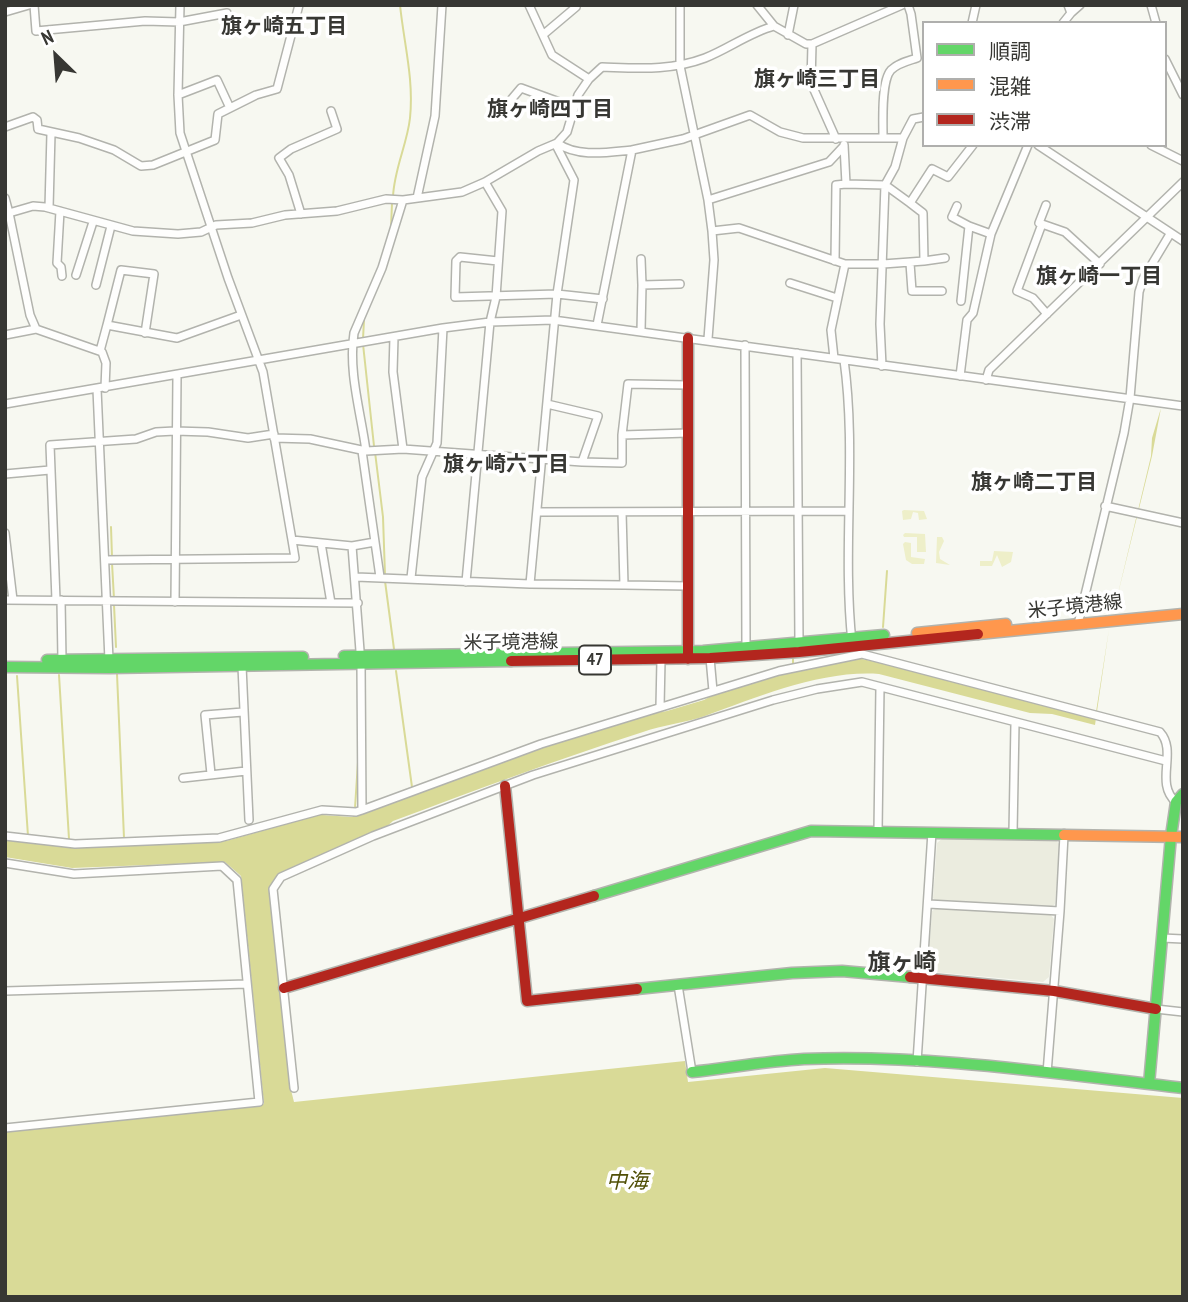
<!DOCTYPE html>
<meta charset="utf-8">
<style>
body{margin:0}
#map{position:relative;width:1188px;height:1302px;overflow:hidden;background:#f7f8f1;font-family:"PT Sans Narrow","Noto Sans JP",sans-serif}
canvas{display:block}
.frame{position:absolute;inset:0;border:7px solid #373733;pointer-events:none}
.legend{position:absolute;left:922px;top:21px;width:245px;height:126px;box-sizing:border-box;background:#fff;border:2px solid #afafad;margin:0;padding:9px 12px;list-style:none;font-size:21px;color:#373733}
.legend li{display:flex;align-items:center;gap:14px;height:35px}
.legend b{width:35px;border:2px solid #afafad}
.north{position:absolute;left:21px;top:21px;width:70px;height:70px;-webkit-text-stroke:5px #fff;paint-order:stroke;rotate:335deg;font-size:19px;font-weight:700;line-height:28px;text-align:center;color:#373733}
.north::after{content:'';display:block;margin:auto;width:24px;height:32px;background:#373733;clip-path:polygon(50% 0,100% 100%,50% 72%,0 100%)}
</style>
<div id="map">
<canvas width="1188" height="1302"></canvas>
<div class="frame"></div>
<ul class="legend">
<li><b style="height:9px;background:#63d668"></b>順調</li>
<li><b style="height:9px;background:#ff974d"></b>混雑</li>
<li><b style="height:9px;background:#b3261e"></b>渋滞</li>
</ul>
<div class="north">N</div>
</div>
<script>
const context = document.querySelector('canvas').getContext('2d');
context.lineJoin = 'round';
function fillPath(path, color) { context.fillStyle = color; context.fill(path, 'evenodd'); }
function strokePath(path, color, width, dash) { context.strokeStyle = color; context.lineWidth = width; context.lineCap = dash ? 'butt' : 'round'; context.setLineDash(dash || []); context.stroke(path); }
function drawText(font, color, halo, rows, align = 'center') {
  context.font = font + ' "PT Sans Narrow","Noto Sans JP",sans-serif'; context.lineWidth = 7; context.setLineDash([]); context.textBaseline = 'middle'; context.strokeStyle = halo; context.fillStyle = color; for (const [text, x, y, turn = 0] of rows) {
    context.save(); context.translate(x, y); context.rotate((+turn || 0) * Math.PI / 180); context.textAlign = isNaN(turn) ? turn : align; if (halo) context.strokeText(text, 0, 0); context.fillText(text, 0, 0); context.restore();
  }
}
const built = new Path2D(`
 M943 838 1055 839 1060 845 1055 904 1050 908 937 902 933 898 937 843Z
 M937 908 1050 914 1054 919 1049 977 1043 982 933 972 928 966 932 911Z`);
const green = new Path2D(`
 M904 510 924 511 927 519 919 520 918 513 913 512 911 519 903 520 902 511Z
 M905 533 925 534 926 552H917V537H904L903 535Z
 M937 537H942L944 541 939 552 940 559 950 565 936 563Z
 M905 542 911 543V557L925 559 924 564H912L906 560 903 544Z
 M994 551 1013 552 1011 562 1002 567 997 555 992 566H980V561H992Z`);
const water = new Path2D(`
 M1161 408 1152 456 1115 606 1151 456 1152 438Z
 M1109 629 1095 725 1052 714 1030 713 879 674C821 670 758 697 705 716 684 723 663 725 643 732 559 759 476 790 393 821L384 829 278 874 270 888 291 1090 294 1102 685 1061 688 1082 825 1068 1183 1098V1297H5V1131L264 1104 241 876 225 862 72 868 5 857V840L67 847 70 846 72 848 226 841 318 815 321 812 322 815 352 817 356 814V816L539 747 567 740 639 716 667 711 704 700 718 692 792 671 858 658 1096 712Z`);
const stream = new Path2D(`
 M393 197C394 169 407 145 410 118 414 79 404 44 400 5
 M391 228 392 203
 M363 339 364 320
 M363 344 374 446
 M375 452 383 517 385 575
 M111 527 112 557
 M112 563 114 599
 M385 581 394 649
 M114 605 116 647
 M883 627 887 571
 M793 659V664
 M396 671 412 787
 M117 674 124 838
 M59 675 69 839
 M17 676 28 836
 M355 808 358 762`);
const street = new Path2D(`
 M34 5 36 31 145 21 179 22 227 13
 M180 5 178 95 180 133 228 278 263 372 292 540 352 546 361 664 362 810 541 744 779 671 862 654 1160 732C1178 752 1154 783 1176 802
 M529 5 552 55 589 79
 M680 5V66L708 200 712 231 714 260 708 339
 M757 5 774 26
 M1151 5 1156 23
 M5 12 29 5
 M1071 13 1080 5
 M972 23 976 5
 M1063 23 1071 13 1068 5
 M544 34 576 7 574 5
 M788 35 794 5
 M812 44 811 83 836 139
 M1165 59 1183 95
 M178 95 217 80 230 108 256 95 277 89 299 5
 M510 101 521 88 573 107
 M5 127 33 117 37 120 38 129 79 138 114 150 141 166 153 165 215 140 218 114 230 108
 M883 137C883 121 881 81 891 70 898 63 908 61 917 58L911 14 908 5
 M903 138 913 119 924 117
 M557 143V147L574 180 557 294 603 299
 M557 143C578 158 609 152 632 150
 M1038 145 1183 241
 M1151 145 1183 161
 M846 184 885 185
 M885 187H888L910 203 932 169 948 177 973 145
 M5 198 9 213
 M417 198 435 116 442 5
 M708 200 829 162 844 146
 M1046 205 1039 223 1042 224 1017 291 1033 298 1047 314
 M957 206 952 217 969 226
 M49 208 51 133
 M60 211 57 263 61 267 62 276
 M301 214 289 175 279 158 291 149 337 129 331 111
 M1042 224 1065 232 1100 264
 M712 231 739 228 845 264H883L924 261 923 213 910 203
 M641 259 642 285
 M498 261 460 257 456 261 455 297 557 294 530 584
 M835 261 836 185 846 184 844 145
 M924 261 945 258
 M910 263 912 291H942
 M76 275 93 222
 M790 283 837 298
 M96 285 111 226
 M961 301 969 226 991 234
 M107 325 121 270 154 274 145 333
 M597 325 632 150 683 139 750 115 780 132 803 138H903L895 167 885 185 880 324 882 366
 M641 331 642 285 680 284
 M5 335 36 329
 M394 337 393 372 403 449 582 462
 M745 345 746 648
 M100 351 107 325 177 338 241 315
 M797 353 799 642
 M834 358 831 330 845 264
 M844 360C857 453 842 549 852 642
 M960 376 967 320 973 313 991 234 1028 145
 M986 380 989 370 1183 182
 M105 388 106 363 102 352 36 329 30 315 9 213 33 206 45 207 133 231 178 234 201 232 216 225 252 223 285 215 337 211 386 199 403 200 462 192 485 182 538 151 557 143 567 132 578 95 589 79 602 67C637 68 671 71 705 58 728 49 749 33 774 26L806 44H812L902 5
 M97 389 109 660
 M5 404 443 328 490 322 553 320 1183 406
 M547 404 598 416 582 462 622 463V435L688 433
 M622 435 628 384 688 385
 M274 438 310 439 366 451
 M403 449 366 451C361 413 348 372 354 333L382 268 403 200
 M362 451 380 577
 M5 474 50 470
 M1105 506 1183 523
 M537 512 848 511
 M5 533 13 600
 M321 543 331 603
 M352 546 375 542
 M105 560 295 558 292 540
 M356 577 530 584 624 585 622 512
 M411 578 422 477 437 443 443 328
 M466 582 490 322 496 297 502 211 485 182
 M624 585 688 586
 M5 600 358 603
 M56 600 50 445 136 439 156 432 175 431 208 432 248 438 274 434
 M61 600 62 660
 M175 602 177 376
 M1078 624 1124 433 1130 398 1139 292 1143 279 1170 234
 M710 658 713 691
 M242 666 249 820
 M660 707 661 660
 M211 774 205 715 243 712
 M183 778 246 771
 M878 831 880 687
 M1013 833 1015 723
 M5 836 75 844 219 838 322 810 356 812 362 810
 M5 863 74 874 222 866 237 880 259 1102 5 1128
 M928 904 1060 911 1064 835
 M1162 938 1183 939
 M678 985 692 1072
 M5 991 247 984
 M1156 1009 1183 1012
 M917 1062 932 832
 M1047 1073 1060 911
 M294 1088 273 889 281 877 373 836 533 775 773 700 817 689 862 682 1166 761`);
const fast = new Path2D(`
 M344 656 703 651 884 635
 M47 660 303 657
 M5 667 110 668 511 661
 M594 896 811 831 1064 835
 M637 989 792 973 842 971 910 977
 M692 1072C729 1068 767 1061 804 1059 930 1054 1058 1074 1183 1088
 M1149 1084 1171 836 1176 802 1183 794`);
const slow = new Path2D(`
 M917 633 1006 624
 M978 634 1183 614
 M1064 835 1183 837`);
const jam = new Path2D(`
 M688 338V659
 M511 661 710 658 799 652 978 634
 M505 786 527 1001 637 989
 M910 977 1054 991 1156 1009
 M284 988 594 896`);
const shields = [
 [595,660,32]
];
const shieldNames = [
 ["47",595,660]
];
const streetNames = [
 ["米子境港線",1075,607,-6],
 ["米子境港線",511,643,-1]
];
const neighbourhoodNames = [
 ["旗ヶ崎五丁目",284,27],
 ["旗ヶ崎三丁目",817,80],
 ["旗ヶ崎四丁目",550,110],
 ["旗ヶ崎一丁目",1099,277],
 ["旗ヶ崎六丁目",506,465],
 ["旗ヶ崎二丁目",1034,483]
];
const waterNames = [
 ["中海",627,1182]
];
const quarterNames = [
 ["旗ヶ崎",902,963]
];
fillPath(built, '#ebecdf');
fillPath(green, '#eeefc9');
fillPath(water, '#d9da97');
strokePath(stream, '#d9da97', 2);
strokePath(street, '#b2b3ad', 10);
strokePath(fast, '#b2b3ad', 13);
strokePath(slow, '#b2b3ad', 13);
strokePath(jam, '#b2b3ad', 13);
strokePath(street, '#fefefd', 7);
strokePath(fast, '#63d668', 10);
strokePath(slow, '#ff974d', 10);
strokePath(jam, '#b3261e', 10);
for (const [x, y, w] of shields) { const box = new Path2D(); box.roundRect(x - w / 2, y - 14.5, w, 29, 5); context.fillStyle = '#fff'; context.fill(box); strokePath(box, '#373733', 2); }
drawText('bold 18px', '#373733', null, shieldNames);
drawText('19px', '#373733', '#fff', streetNames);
drawText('bold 21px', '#373733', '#fff', neighbourhoodNames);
drawText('italic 21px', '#504f06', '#fff', waterNames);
drawText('bold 23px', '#373733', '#fff', quarterNames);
</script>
